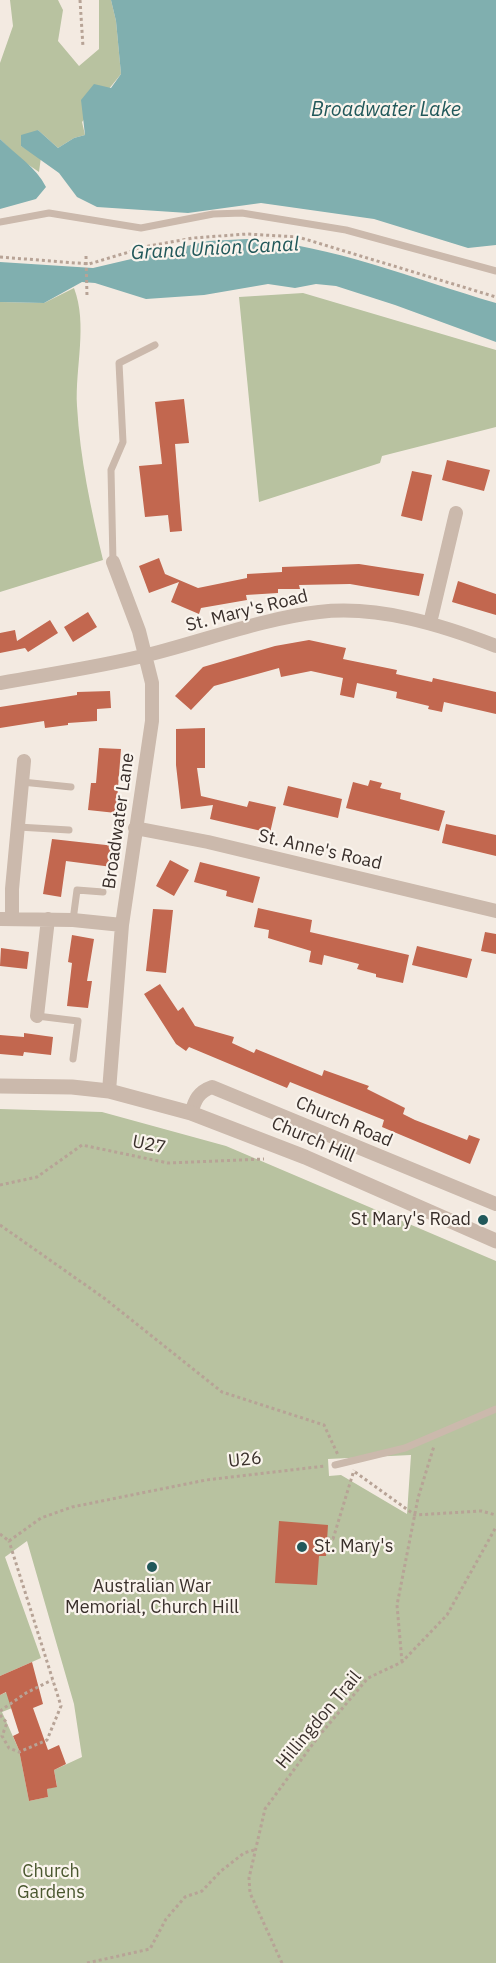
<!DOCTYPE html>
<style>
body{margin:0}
canvas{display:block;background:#f3eae1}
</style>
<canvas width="496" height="1963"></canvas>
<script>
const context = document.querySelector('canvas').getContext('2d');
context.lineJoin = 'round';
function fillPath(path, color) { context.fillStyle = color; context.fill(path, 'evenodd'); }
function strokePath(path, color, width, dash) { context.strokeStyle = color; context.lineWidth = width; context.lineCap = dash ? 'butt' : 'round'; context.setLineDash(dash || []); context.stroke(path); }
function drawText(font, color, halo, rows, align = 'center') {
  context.font = font + ' "IBM Plex Sans",sans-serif'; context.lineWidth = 4.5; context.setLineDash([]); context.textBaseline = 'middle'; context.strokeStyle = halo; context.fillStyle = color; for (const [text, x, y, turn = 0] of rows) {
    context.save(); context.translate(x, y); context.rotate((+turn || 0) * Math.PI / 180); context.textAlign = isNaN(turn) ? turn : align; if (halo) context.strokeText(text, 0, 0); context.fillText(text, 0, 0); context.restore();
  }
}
const green = new Path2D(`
 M10 0H58L63 10 58 41 79 66 99 49V0H111L116 21 121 74 82 122 85 135 74 138 58 148 38 130 21 146 41 157 39 172 20 159 0 139V63L13 26Z
 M74 288C88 325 75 367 77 406 80 459 91 509 103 560L0 592V302L44 303Z
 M303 293 496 350V427L382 456 380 463 259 502 239 297Z
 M0 1109 102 1112 226 1146 496 1261V1963H0V1695L23 1685 30 1701 2 1712 19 1750 29 1801 48 1797 47 1789 57 1786 54 1770 82 1757 74 1704 27 1541 5 1557 41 1658 0 1676ZM411 1455 407 1514 341 1475 329 1476 328 1459Z`);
const water = new Path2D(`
 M111 0H496V245L468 248 374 219 261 203 188 213 97 207 77 197 59 173 21 146V135L38 130 58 148 74 138 85 135 81 100 94 84 111 88 121 74 116 21Z
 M0 139C16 155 36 167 46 187L36 199 0 209Z
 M247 239C333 245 413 279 496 303V342L395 305 336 286 316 284 295 288 268 284 204 295 146 299 95 283 82 282 44 303 0 302V262L93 268 208 241Z`);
const building = new Path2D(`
 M184 399 189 443 175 444 182 531 170 532 168 515 145 517 139 466 162 464 155 402Z
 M447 460 490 470 484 491 442 480Z
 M412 471 432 475 422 521 401 516Z
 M159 558 165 574 198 588 247 578V574L282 572V567L359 564 424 574 419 596 350 584 299 585 300 589H278V593L246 595 247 600 201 608 199 614 171 602 179 582 149 593 139 566Z
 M458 581 496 594V615L452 602Z
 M88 612 97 627 73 642 64 627Z
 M50 620 58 633 28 652 25 648 0 653V633L15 630 17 641Z
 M309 640 346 648 343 659 397 670 396 674 432 682 433 678 496 692V714L444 702 442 712 428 709 429 706 396 698 397 692 357 683 354 698 340 695 343 678 311 671 281 677 279 668 214 686 191 710 175 696 203 667 275 646Z
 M110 691 111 708 97 709V721L68 723V725L45 728 44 721 0 728V707L77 695V692Z
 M205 728V768H197L201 796 247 807 249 801 276 807 270 833 210 819 213 805 181 809 176 765V729Z
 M99 748 121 749 116 813 88 810 91 783H96Z
 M370 780 382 783 380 788 401 793 400 799 445 811 439 831 346 808 353 782 368 786Z
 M288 786 342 799 338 818 283 805Z
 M446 824 496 835V856L442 843Z
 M52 839 115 846 112 867 66 861 61 897 43 894Z
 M170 860 189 870 174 896 156 886Z
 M200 862 260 877 253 903 226 896 227 891 194 882Z
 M258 908 312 920 310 932 409 955 403 983 376 977V974L357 969 359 964 324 955 322 965 309 962 311 951 268 938 269 930 254 927Z
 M153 909 173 910 166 973 146 971Z
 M485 932 496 934V954L481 951Z
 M72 935 94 939 87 981H92L88 1008 67 1006 72 963 68 962Z
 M417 946 472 959 467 978 412 965Z
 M1 948 29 952 27 969 0 966Z
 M160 984 178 1011 183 1007 195 1026 234 1037 232 1043 254 1053 256 1049 322 1076 324 1070 369 1086 367 1089 405 1108 403 1114 415 1120 467 1140 469 1135 480 1139 470 1164 382 1127 384 1120 290 1082 287 1088 189 1047 186 1051 176 1044 144 994Z
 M24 1033 53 1037 51 1055 24 1052 23 1056 0 1054V1035L24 1037Z
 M279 1521 328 1525 326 1556H319L317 1585 275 1583Z
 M32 1662 43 1704 33 1708 48 1750 59 1745 66 1764 54 1770 57 1787 47 1789 48 1797 29 1801 19 1750 13 1736 19 1733 6 1692 0 1695V1676Z`);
const path = new Path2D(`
 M80 0 83 47
 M86 256 87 296
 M0 257 89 264 149 246 193 238 247 234 298 237 496 297
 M0 1185 37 1177 82 1145 168 1163 264 1159
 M0 1225 104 1298 222 1392 324 1425 338 1455
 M355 1472 415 1515 481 1511 496 1515
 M0 1534 9 1541
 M327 1538 333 1539 354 1470
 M9 1541 41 1518 72 1507 206 1480 325 1466
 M402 1662 397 1605 418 1498 434 1446
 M0 1711 26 1693 52 1680
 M0 1715 7 1723 2 1736 9 1748 19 1752 47 1740 61 1706 9 1541
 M87 1963 150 1949 166 1919 185 1897 202 1891 221 1871 244 1853 254 1850
 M282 1963 250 1893 249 1878 265 1809 318 1737 368 1678 402 1662 447 1615 496 1527`);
const service = new Path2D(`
 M0 222 49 213 141 228 213 214 242 213 346 230 496 271
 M113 562 111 470 123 442 119 363 155 345
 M22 782 71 787
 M18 827 69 830
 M73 920 77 890 103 892
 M37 1016 78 1021 73 1059
 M335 1465 405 1448 496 1409`);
const minor = new Path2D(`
 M430 623 456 513
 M0 683C49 674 99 667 147 655 204 641 260 619 319 612 378 605 442 625 496 646
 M135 828 208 842 496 911
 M12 918V889L24 761
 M0 919 73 920 122 925
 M37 1016 48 919
 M109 1091 122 925 152 721V683L139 631 113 562
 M191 1113C195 1100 198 1092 212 1087L496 1204`);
const tertiary = new Path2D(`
 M0 1086 72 1087 109 1091 191 1113 305 1157 496 1241`);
const markers = [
 [483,1220,6,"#21585a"],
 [302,1547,6,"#21585a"],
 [152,1567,6,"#21585a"]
];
const streetNames = [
 ["St. Mary's Road",247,611,-14],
 ["Broadwater Lane",119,821,-82],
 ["St. Anne's Road",320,850,13],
 ["Church Road",344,1122,23],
 ["Church Hill",313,1140,23],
 ["U27",149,1145,11],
 ["U26",245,1460,-6],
 ["Hillingdon Trail",319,1720,-50]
];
const poiNames = [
 ["St Mary's Road",471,1220],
 ["St. Mary's",314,1547,"left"],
 ["Australian War",152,1587,"center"],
 ["Memorial, Church Hill",152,1608,"center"]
];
const parkNames = [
 ["Church",51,1872],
 ["Gardens",51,1893]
];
const waterNames = [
 ["Broadwater Lake",386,110],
 ["Grand Union Canal",215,249,-3]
];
fillPath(green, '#b8c2a0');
fillPath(water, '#80afaf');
fillPath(building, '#c2674f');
strokePath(path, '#b7a396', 3, [3, 3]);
strokePath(service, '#cbb9ac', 7);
strokePath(minor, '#cbb9ac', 14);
strokePath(tertiary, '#cbb9ac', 15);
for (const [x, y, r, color] of markers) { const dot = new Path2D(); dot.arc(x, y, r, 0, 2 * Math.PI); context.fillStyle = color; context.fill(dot); strokePath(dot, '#faf4ed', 2); }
drawText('18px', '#392f2b', '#faf4ed', streetNames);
drawText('18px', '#392f2b', '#faf4ed', poiNames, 'right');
drawText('18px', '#4a572f', '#faf4ed', parkNames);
drawText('italic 20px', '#21585a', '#faf4ed', waterNames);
</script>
